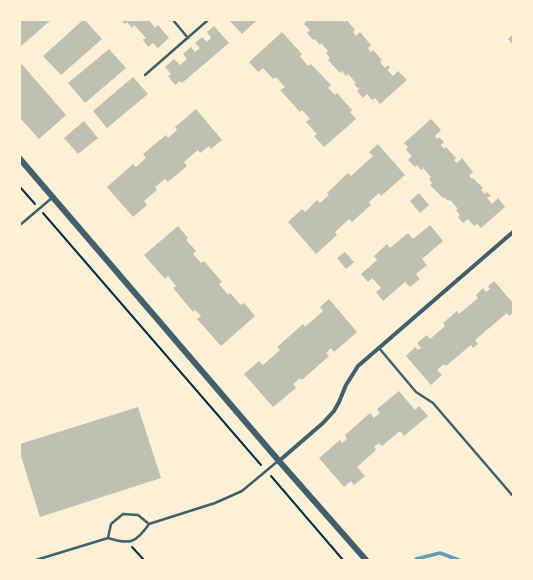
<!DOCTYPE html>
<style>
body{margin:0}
#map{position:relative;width:533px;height:580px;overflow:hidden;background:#fdf0d5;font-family:"Asap Condensed",sans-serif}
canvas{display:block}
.frame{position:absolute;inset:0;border:21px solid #fdf0d5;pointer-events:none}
</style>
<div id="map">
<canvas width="533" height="580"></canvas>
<div class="frame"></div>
</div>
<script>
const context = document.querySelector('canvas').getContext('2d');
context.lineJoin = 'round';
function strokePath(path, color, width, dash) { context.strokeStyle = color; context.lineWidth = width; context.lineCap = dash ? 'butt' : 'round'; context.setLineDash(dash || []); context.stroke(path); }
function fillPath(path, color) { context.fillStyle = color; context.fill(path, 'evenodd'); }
const stream = new Path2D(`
 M416 559 440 553 459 560`);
const building = new Path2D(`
 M20 20H51L20 47Z
 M83 20H85L102 39 61 75 43 56Z
 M121 20H149L155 28 158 25 169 38 158 48 153 43 148 47 143 40 146 38 134 25 132 28 127 22 125 24Z
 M229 20H257L242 34Z
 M304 20H342L344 22 347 20 355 30 353 32 356 36 360 32 371 45 368 48 371 52 373 50 382 60 380 62 385 68 388 65 390 68 387 70 393 76 398 71 407 80 380 104 375 98 372 100 367 94 363 98 357 91 359 89 354 84 356 83 348 74 346 76 342 71 340 73 328 60 330 58 326 53 328 51 321 43 320 45 315 39 313 40 307 33 310 30 304 24 306 22Z
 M214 26 229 43 182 83 180 81 175 85 168 76 171 74 165 67 174 59 180 65 187 59 183 54 191 47 195 52 200 48 195 43 202 37 207 42 211 38 207 32Z
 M282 32 302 54 300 56 308 66 311 64 331 85 328 88 335 95 337 93 352 110 350 112 356 119 324 147 314 136 317 134 306 122 310 119 302 110 300 112 280 90 285 87 276 77 273 79 263 68 258 72 249 62Z
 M513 34V45L508 39Z
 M109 49 126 68 85 103 68 83Z
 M20 62 66 115 39 139 20 118Z
 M133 77 148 94 107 128 93 111Z
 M196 109 222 140 211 149 209 146 200 153 198 150 184 162 187 166 168 182 165 179 155 187 157 190 144 201 147 205 133 217 107 187 133 164 136 167 146 158 143 154 166 135 168 138 177 130 175 127Z
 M431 119 441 130 435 136 437 139 439 137 444 142 441 145 444 149 446 147 456 158 454 160 457 163 462 158 473 172 469 176 472 179 473 178 483 188 481 190 485 194 487 192 491 196 487 198 492 204 498 198 505 207 481 228 477 224 474 226 468 219 463 223 458 217 460 215 456 210 458 209 450 200 448 201 444 197 443 198 430 185 432 183 429 179 431 177 423 168 421 170 417 165 415 167 408 160 412 156 406 150 408 147 404 143Z
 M84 121 98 138 78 154 64 138Z
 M378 144 405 175 381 196 379 193 369 202 371 205 352 222 349 219 335 232 337 235 316 254 288 222 302 209 305 212 317 200 320 203 329 195 327 193 348 173 351 176 373 156 369 152Z
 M419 193 429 205 420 213 410 201Z
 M430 225 443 241 422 259 427 265 416 274 420 279 410 287 405 282 383 301 376 292 381 288 372 278 368 282 361 274 377 260 374 256 387 244 390 248 408 233 413 239Z
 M178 226 188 238 186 240 196 251 193 254 201 263 204 261 222 282 219 284 228 295 230 293 241 305 244 303 255 316 221 346 197 319 201 316 195 310 193 312 173 288 176 286 168 276 165 279 144 255Z
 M345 252 354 262 346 269 337 258Z
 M494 281 513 303V313L509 316 507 313 475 340 478 344 473 348 471 345 446 366 444 364 437 370 442 375 431 385 406 356 415 347 418 350 421 348 417 343 427 335 430 339 445 326 443 323 457 311 459 314 478 298 476 295 483 288 486 292 490 289 488 286Z
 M329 299 357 332 334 352 331 348 326 353 329 356 302 380 300 378 293 384 296 388 273 407 244 374 259 361 263 365 280 350 277 347 303 324 305 327 323 311 320 307Z
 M399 391 415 410 419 406 428 416 404 436 400 431 382 446 379 443 374 447 376 450 357 467 365 476 354 485 351 481 344 487 319 458 340 440 342 443 347 439 345 435 370 413 374 418 380 413 377 409Z
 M138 407 161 478 40 517 20 453V444Z`);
const path = new Path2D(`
 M20 187 35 204
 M43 213 261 465
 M271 476 343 560
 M132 547 144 560`);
const service = new Path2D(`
 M173 20 188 38
 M145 75 208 20
 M20 225 53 197
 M379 348 416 392 433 403 512 495
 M108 538C130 545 136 543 149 524
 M36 560 108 538 111 524 123 514 138 515 149 524 215 503 242 491 278 461`);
const minor = new Path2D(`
 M279 461 323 423 334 411 339 402 346 385 358 366 513 232`);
const tertiary = new Path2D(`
 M20 159 279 461 366 560`);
strokePath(stream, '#669bbc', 3.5);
fillPath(building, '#bec0b2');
strokePath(path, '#003049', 2);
strokePath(service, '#3f606c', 2.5);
strokePath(minor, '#3f606c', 4);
strokePath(tertiary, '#3f606c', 6);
</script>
